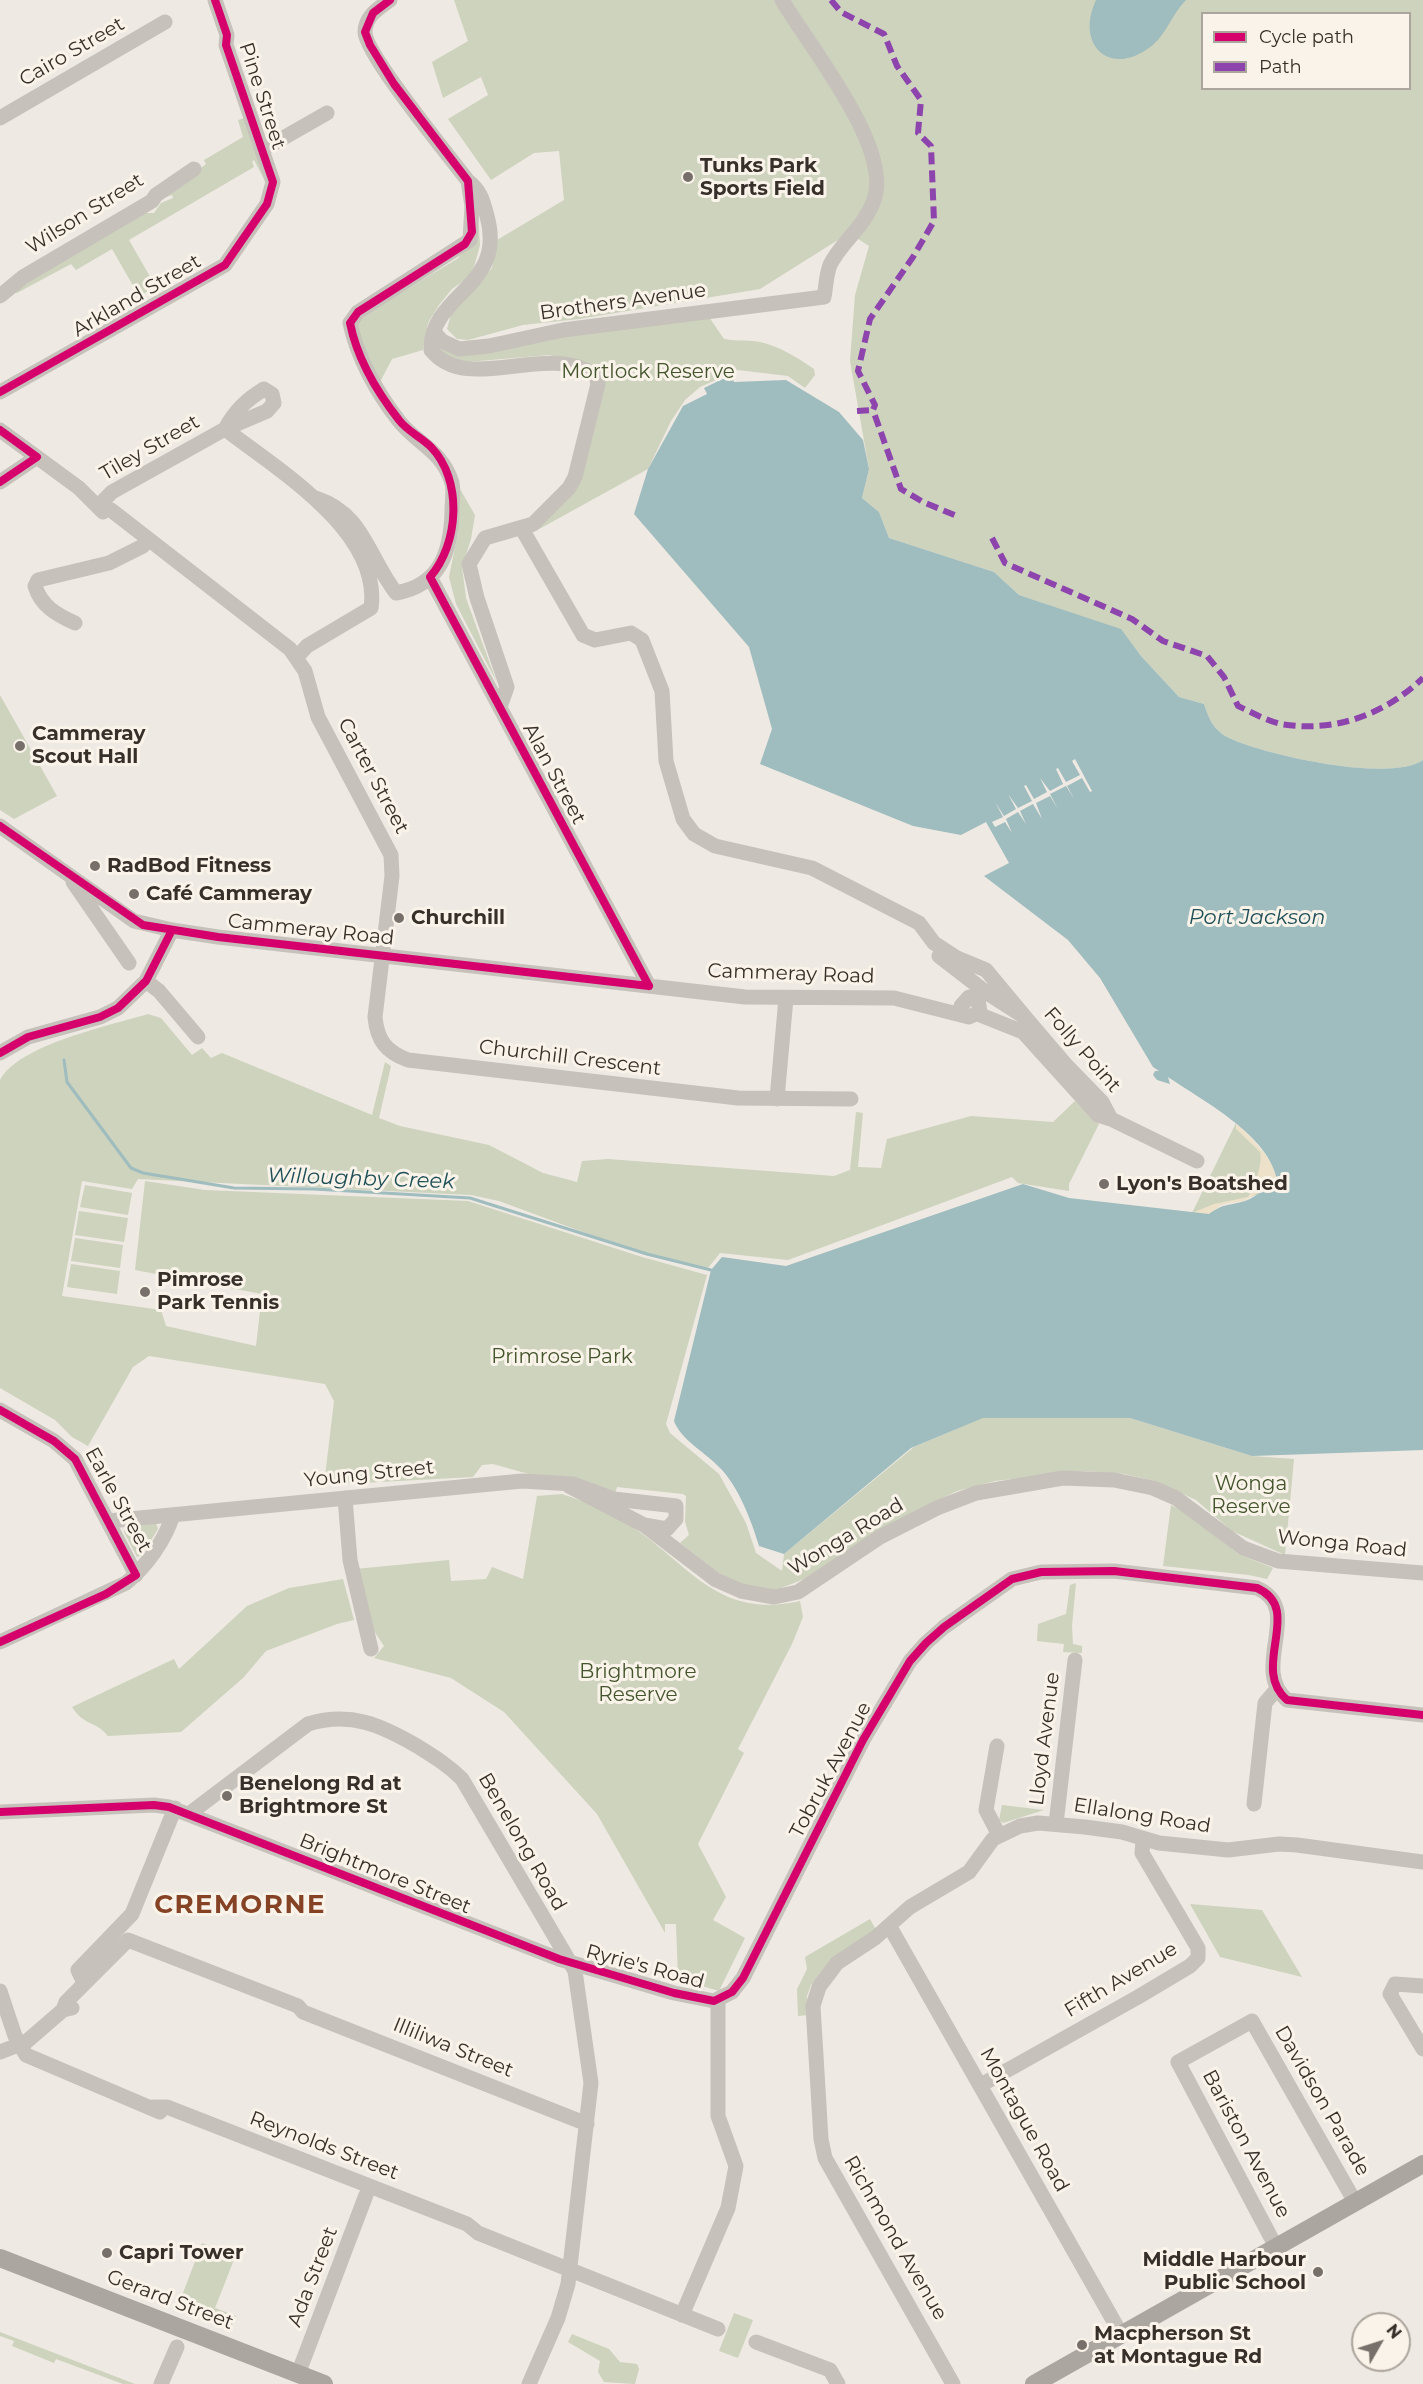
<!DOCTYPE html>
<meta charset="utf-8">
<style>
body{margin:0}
#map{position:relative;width:1423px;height:2384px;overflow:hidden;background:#eee9e2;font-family:Montserrat,sans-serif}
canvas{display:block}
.legend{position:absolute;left:1201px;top:12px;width:210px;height:78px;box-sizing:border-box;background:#f9f3ea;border:2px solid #aba59d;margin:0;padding:8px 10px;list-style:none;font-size:18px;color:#372f29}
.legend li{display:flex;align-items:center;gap:12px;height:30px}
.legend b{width:30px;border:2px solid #aba59d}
.north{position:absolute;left:1351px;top:2312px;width:60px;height:60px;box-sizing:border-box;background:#f9f3ea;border:2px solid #aba59d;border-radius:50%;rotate:51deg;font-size:16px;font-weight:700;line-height:24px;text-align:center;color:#372f29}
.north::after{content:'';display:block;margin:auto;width:21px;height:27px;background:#77706a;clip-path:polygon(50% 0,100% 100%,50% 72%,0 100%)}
</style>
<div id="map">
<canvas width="1423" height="2384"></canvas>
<ul class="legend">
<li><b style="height:8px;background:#d6006c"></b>Cycle path</li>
<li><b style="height:8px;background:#8e44ad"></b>Path</li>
</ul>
<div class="north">N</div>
</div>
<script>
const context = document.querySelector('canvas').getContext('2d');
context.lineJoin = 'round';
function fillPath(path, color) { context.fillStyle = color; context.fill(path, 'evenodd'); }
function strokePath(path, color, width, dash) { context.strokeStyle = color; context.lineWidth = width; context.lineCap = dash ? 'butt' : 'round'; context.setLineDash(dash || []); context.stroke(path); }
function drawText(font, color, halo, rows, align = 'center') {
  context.font = font + ' Montserrat,sans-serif'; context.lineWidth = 6; context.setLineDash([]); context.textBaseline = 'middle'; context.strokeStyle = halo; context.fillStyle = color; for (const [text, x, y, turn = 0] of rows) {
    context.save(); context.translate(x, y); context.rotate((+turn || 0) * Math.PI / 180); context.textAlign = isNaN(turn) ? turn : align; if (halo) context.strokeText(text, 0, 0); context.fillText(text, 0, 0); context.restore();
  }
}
const green = new Path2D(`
 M454 0H1423V760C1390 783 1263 755 1227 737 1213 729 1209 719 1204 704L1179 697 1141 656 1120 629 1019 595 994 572 889 538 879 512 862 498 869 469 850 361 855 295 869 246 849 233 760 289 579 319 523 325 468 340 457 339 447 329 450 318 448 314 492 268 497 240 564 200 559 151 534 153 491 180 448 119 488 95 481 77 443 98 432 62 468 41ZM1202 14H1410V88H1202Z
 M245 118 265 181 254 160 252 162 254 167 129 240 156 287 139 296 112 249 76 270 71 264 17 293 12 292 24 282 141 213H154L161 203 173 198 172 195 163 198 206 164 204 160 243 137 238 120Z
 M478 210 480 245 474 267 466 279 452 289 439 305 428 323 423 350 392 359 380 382 359 345 358 321 370 311 457 259 470 245Z
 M709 317 724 339C734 341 743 340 753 341 774 343 797 357 814 369L815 375 805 388 788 376 738 370 700 387 685 400 671 421 648 469 532 533 576 486 600 389 587 364 549 355 467 362 446 359 436 343 530 340Z
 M457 484 475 515 471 539 462 567 466 598 497 683 456 604 449 577 458 532Z
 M0 695 57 796 14 819 0 810Z
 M148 1014 161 1018 192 1055 202 1048 211 1058 222 1053 372 1115 385 1062 391 1066 379 1118 400 1126 489 1145 543 1173 577 1182 582 1161 608 1159 834 1176 850 1170 856 1112 863 1113 858 1167 881 1168 887 1139 971 1116 1053 1122 1075 1101 1099 1124 1069 1184V1191L1018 1183 1012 1177 788 1260 720 1253 708 1268 645 1255 499 1201 471 1195 138 1179 132 1189 82 1181 62 1296 161 1310 166 1326 256 1346 262 1294 135 1270 145 1181 205 1190 468 1201 642 1257 707 1275 666 1424 670 1433 719 1474 746 1523 756 1553 782 1571 784 1554 914 1447 982 1418H1130L1252 1456 1294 1459 1285 1555 1232 1531 1196 1500 1155 1481 1124 1474 1085 1471 995 1481 957 1491 878 1531 807 1578 776 1590 732 1583 680 1543 689 1535 685 1522 686 1496 683 1494 617 1487 614 1498 493 1464 482 1465 473 1477 324 1485 334 1401 325 1384 149 1356 133 1367 88 1446 72 1437 55 1420 0 1388V1080C20 1044 109 1026 148 1014Z
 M1236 1123 1271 1164 1260 1194 1192 1213Z
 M85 1185 132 1193 128 1215 80 1207Z
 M79 1211 128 1218 124 1242 75 1235Z
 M75 1238 123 1245 120 1268 71 1261Z
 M71 1264 120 1271 117 1294 67 1287Z
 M562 1494C586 1502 607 1510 628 1524 689 1563 716 1620 800 1601L803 1617 792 1644 738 1749 744 1753 698 1844 726 1897 713 1920 745 1938 719 1991 678 1979 676 1924H665V1933L597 1814 504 1712 451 1678 374 1658 384 1646 372 1628 355 1569 449 1560 451 1581 486 1579 492 1567 523 1579 537 1496Z
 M1171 1505 1185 1512 1238 1554 1273 1568 1267 1579 1249 1575 1163 1566Z
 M156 1523 158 1529 142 1555 137 1557 124 1532 125 1528Z
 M343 1579 354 1620 337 1624 266 1651 243 1678 181 1732 108 1736C95 1720 85 1727 72 1707L174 1659 179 1669 247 1606 289 1588Z
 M1076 1583 1072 1626 1073 1644 1082 1646V1653L1063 1652 1064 1644 1037 1641 1038 1624 1066 1614 1070 1585Z
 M1002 1805 1044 1810 1003 1823 999 1820Z
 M1190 1904 1262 1910 1302 1977 1220 1957Z
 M870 1919 876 1930 825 1969 811 1985 807 1996 808 2015 798 2016 797 1989 807 1969 805 1957Z
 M202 2243 235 2257 215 2308 236 2316 231 2327 178 2306Z
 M734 2313 753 2320 738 2358 719 2351Z
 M0 2332 135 2384H123L56 2359 54 2363 12 2346 14 2341 0 2336Z
 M572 2334 609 2349 620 2362 637 2364 639 2369 635 2384 604 2382 598 2372 600 2361 568 2342Z`);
const sand = new Path2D(`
 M1236 1123C1252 1139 1273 1157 1277 1181L1244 1201 1223 1204 1209 1214 1192 1213 1214 1204 1248 1197C1255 1186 1263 1163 1260 1152L1236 1129Z`);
const water = new Path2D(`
 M1096 0H1186C1171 15 1165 39 1146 50 1106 76 1076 42 1096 0Z
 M731 375 734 382 786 380 839 412 863 440 869 469 862 498 879 512 889 538 994 572 1019 595 1121 629 1141 656 1179 697 1204 704C1209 719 1213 729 1227 737 1263 755 1390 783 1423 760V1450L1252 1456 1130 1418H983L911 1448 784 1554 759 1546C752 1522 738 1485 719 1467 705 1452 681 1440 674 1421L711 1270 722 1257 786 1266 1023 1184 1069 1198 1209 1214C1224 1203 1229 1206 1245 1201 1257 1197 1266 1187 1277 1180 1269 1135 1203 1101 1168 1077L1170 1084 1157 1080 1153 1075 1155 1071H1159L1153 1067 1100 978 1068 940 984 876 1009 863 986 822 961 835 913 826 760 764 772 729 749 647 634 514 648 469 683 406 707 394 704 388Z`);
const pier = new Path2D(`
 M1075 759 1092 791 1090 792 1082 778 1067 786 1075 800 1066 786 1050 794 1058 809 1050 796 1036 803 1042 819 1033 804 1020 811 1026 824 1018 812 1006 819 1012 833 1005 822 995 827 992 822 1003 817 995 802 1004 816 1016 809 1008 794 1018 808 1032 801 1024 786 1026 785 1034 799 1047 792 1040 778 1050 791 1063 784 1056 769 1058 768 1066 782 1080 775 1072 761Z`);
const stream = new Path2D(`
 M64 1060 67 1082 131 1168 143 1173 234 1188 314 1189 470 1198 647 1254 711 1270`);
const minor = new Path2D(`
 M390 0C379 8 365 16 365 32 365 54 450 157 468 181 481 191 483 201 487 216 507 288 430 293 431 350 468 396 547 340 596 376L598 384 575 477 569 488 533 524 485 538 469 564 477 598 507 687 500 707
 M0 118 165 22
 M271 145 327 113
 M0 296 23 277 152 201 156 195 194 169
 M434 332 442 341 459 349 489 346 563 330 824 297C826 287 826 275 830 265 841 242 864 228 874 200 893 147 808 45 782 0
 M0 392 225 265 267 204 273 182 226 45 227 35 215 0
 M225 429C277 469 382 532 371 608L307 646 296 658
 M0 430 79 488 103 512
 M0 482 37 457
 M316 498C364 514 367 555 396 593 441 585 451 551 452 511 452 502 454 491 452 483 442 450 417 444 399 421 377 393 357 357 350 323L358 312 470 240 472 206 468 181
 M99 505 111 510 290 649 305 671 318 717 391 855 392 876 375 1017C377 1040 386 1052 408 1060L738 1098 851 1099
 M99 505 112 492 225 429 267 411 274 403 272 394 264 389C246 400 235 411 225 429
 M522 529 583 635 595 640 631 633 642 640 662 691 666 761 683 819 694 834 715 846 812 868 919 923 934 943 957 958 986 970 1026 1018
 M430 577 649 986
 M75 623C57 615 41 606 35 586L38 580 109 563 143 546
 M0 826 134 921 172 930 218 937 745 997 894 998 969 1017 980 1012 978 1000 969 997 961 1006 963 1014
 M73 882 129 963
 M939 956 987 993 1026 1018 1067 1066 1102 1102 1111 1119
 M146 981 159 991 198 1037
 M978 1014 1023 1032 1098 1115 1111 1119 1197 1161
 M0 1053 28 1037 100 1017 118 1008 146 981 172 930
 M777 1099 786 998
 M0 1410 54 1441 75 1459 136 1575
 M345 1498 350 1560 371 1649
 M109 1521 522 1481 573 1484 614 1499 676 1506V1519L667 1529 644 1525 569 1486
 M644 1525 716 1580 741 1591 774 1597 798 1592 880 1537 937 1508 976 1493 1063 1478 1114 1480 1153 1488 1176 1498 1243 1548 1278 1561 1423 1573
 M0 1642 126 1583C147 1566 165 1540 173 1515
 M997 1746 986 1810 999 1835
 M1254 1804 1265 1703 1276 1690
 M0 1812 154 1805 169 1807 559 1959 674 1993 714 2001 732 1992 743 1978 863 1740 910 1661 926 1643 944 1627 1012 1579 1041 1572 1114 1571 1257 1588C1305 1609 1249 1668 1287 1700L1423 1715
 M189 1814 308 1724C350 1711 381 1725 417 1746 433 1756 448 1765 462 1779L575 1971 591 2083 568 2284 558 2318 529 2384
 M1056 1824 1075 1660
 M890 1927 1121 2334
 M84 1983 78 1970 132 1914 175 1808
 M1423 1986 1395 1984 1390 1994 1423 2049
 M0 1991 15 2036 26 2055 160 2112
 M63 2010 66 2002 128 1940 298 2006 303 2012 587 2124
 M0 2052 26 2042 63 2010 72 2008
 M981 2085 1138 1997 1190 1966 1198 1958V1948L1142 1853 1143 1840
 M153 2107H167L467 2224 478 2233 718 2329
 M1276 2247 1178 2062 1252 2021 1355 2202
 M682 2315 728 2208 736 2166 718 2116V2000
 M756 2342 830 2370 838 2384
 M298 2374 366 2195
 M161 2384 177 2347
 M953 2384 825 2158 821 2139 813 2006 819 1987 837 1963 875 1938 910 1907 969 1872 993 1839 1020 1826 1038 1823 1085 1827 1122 1832 1159 1843 1228 1850 1279 1844 1297 1845 1423 1862`);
const major = new Path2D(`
 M0 2258 324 2384
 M1034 2384 1423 2164`);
const quiet = new Path2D(`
 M831 0 841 12 884 34 897 66 921 100 918 133 931 146 934 221 913 257 870 319 858 371 875 405 873 410 901 489 923 502 957 516
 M857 411 873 410
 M992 538 1005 563 1132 619 1163 641 1207 656 1224 677 1238 706C1251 712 1267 721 1281 724 1334 733 1384 715 1423 678`);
const cycleway = new Path2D(`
 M390 0 373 13 365 32 370 45 394 84 468 181 472 232 465 244 358 312 350 323C357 358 377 392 399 420 407 431 421 437 431 447 463 480 459 544 430 577L649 986
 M0 392 225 265 267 204 273 182 226 45 227 35 215 0
 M0 430 37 457 0 482
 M0 826 143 925 218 937 649 986
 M0 1053 28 1037 100 1017 118 1008 146 981 172 930
 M0 1410 54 1441 75 1459 136 1575 106 1594 0 1642
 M0 1812 154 1805 169 1807 559 1959 674 1993 714 2001 732 1992 743 1978 863 1740 910 1661 926 1643 944 1627 1012 1579 1041 1572 1114 1571 1257 1588C1305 1609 1249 1668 1287 1700L1423 1715`);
const markers = [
 [688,177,6,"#77706a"],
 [20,746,6,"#77706a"],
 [95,866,6,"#77706a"],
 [134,894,6,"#77706a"],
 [399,918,6,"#77706a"],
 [1104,1184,6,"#77706a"],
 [145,1292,6,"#77706a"],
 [227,1796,6,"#77706a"],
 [107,2253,6,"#77706a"],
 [1318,2272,6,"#77706a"],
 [1082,2345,6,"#77706a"]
];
const streetNames = [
 ["Cairo Street",72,52,-30],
 ["Pine Street",262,96,72],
 ["Wilson Street",85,214,-32],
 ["Arkland Street",137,296,-30],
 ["Brothers Avenue",623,302,-8],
 ["Tiley Street",150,448,-30],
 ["Alan Street",554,774,62],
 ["Carter Street",373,776,62],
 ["Cammeray Road",311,930,6],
 ["Cammeray Road",791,974,2],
 ["Folly Point",1082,1050,49],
 ["Churchill Crescent",570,1058,7],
 ["Young Street",369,1474,-6],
 ["Earle Street",118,1500,61],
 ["Wonga Road",846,1537,-31],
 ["Wonga Road",1342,1544,6],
 ["Lloyd Avenue",1045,1739,-83],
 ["Tobruk Avenue",831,1770,-62],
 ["Ellalong Road",1142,1816,9],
 ["Benelong Road",522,1842,60],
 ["Brightmore Street",385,1874,22],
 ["Ryrie's Road",645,1967,15],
 ["Fifth Avenue",1121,1980,-31],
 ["Illiliwa Street",453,2048,22],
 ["Davidson Parade",1322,2101,60],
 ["Montague Road",1024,2120,61],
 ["Bariston Avenue",1246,2144,62],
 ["Reynolds Street",324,2146,21],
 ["Richmond Avenue",895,2238,60],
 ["Ada Street",313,2277,-69],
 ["Gerard Street",170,2300,21]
];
const poiNames = [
 ["Tunks Park",700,166],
 ["Sports Field",700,189],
 ["Cammeray",32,734],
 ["Scout Hall",32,757],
 ["RadBod Fitness",107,866],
 ["Café Cammeray",146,894],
 ["Churchill",411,918],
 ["Lyon's Boatshed",1116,1184],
 ["Pimrose",157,1280],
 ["Park Tennis",157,1303],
 ["Benelong Rd at",239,1784],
 ["Brightmore St",239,1807],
 ["Capri Tower",119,2253],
 ["Middle Harbour",1306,2260,"right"],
 ["Public School",1306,2283,"right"],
 ["Macpherson St",1094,2334],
 ["at Montague Rd",1094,2357]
];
const parkNames = [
 ["Mortlock Reserve",648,372],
 ["Primrose Park",562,1357],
 ["Wonga",1251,1484],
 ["Reserve",1251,1507],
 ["Brightmore",638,1672],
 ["Reserve",638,1695]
];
const waterNames = [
 ["Port Jackson",1257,918],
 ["Willoughby Creek",361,1179,2]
];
const districtNames = [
 ["CREMORNE",240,1905]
];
fillPath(green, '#cdd3bd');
fillPath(sand, '#ede2c9');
fillPath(water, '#9fbcbe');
fillPath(pier, '#eee9e2');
strokePath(stream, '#9fbcbe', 3);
strokePath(minor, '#c6c1bb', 15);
strokePath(major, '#aca6a0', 18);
strokePath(quiet, '#8e44ad', 6, [12, 6]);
strokePath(cycleway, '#d6006c', 8);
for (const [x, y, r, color] of markers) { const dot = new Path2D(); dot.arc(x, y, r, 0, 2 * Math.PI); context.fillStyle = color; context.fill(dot); strokePath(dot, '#f9f3ea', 2); }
drawText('20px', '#372f29', '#f9f3ea', streetNames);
drawText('bold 20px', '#372f29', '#f9f3ea', poiNames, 'left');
drawText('20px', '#44552d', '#f9f3ea', parkNames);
drawText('italic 21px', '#1f5058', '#f9f3ea', waterNames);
context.letterSpacing = '1.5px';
drawText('bold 26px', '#854224', '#f9f3ea', districtNames);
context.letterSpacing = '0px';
</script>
